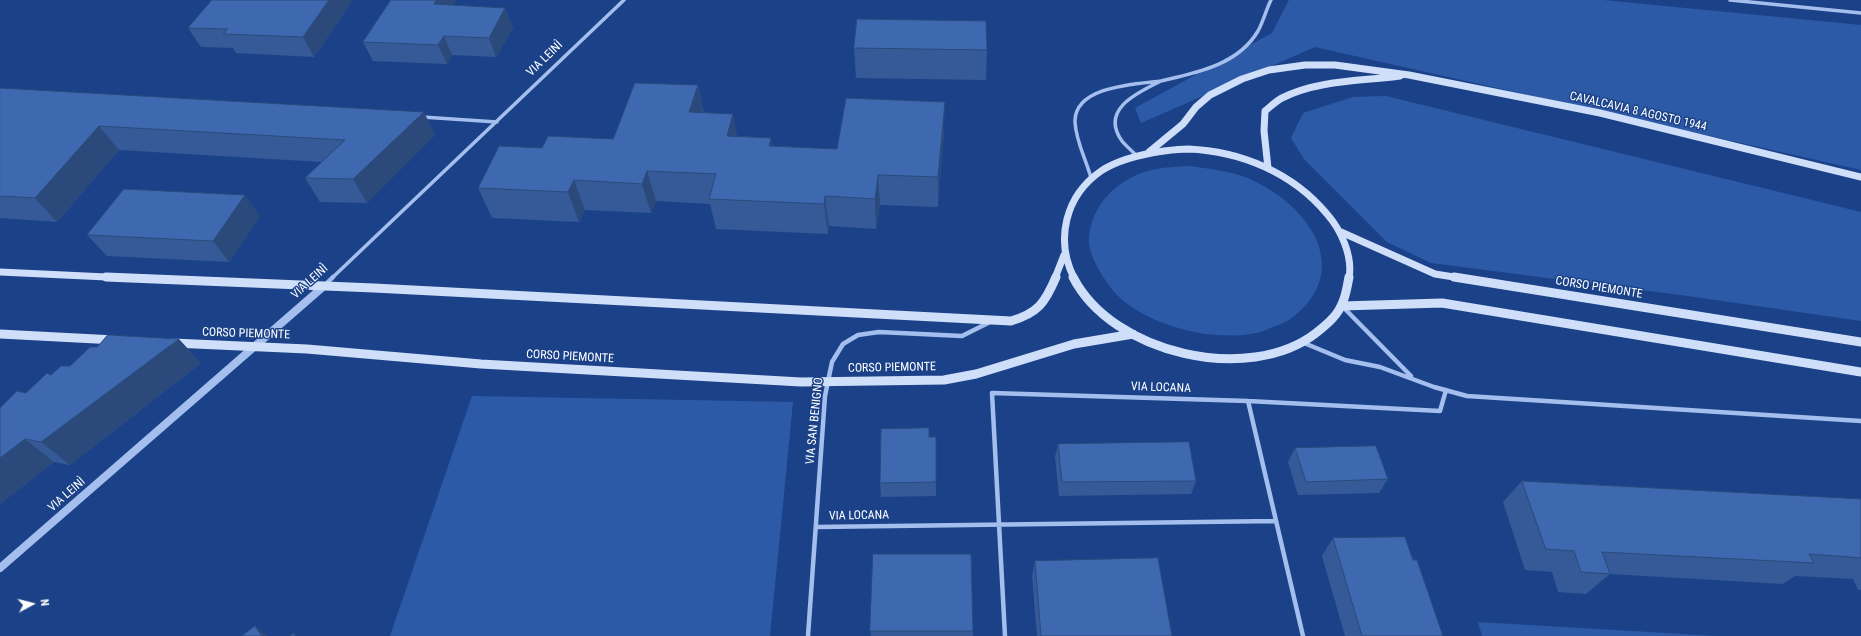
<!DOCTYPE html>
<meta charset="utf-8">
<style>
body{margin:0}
#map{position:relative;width:1861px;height:636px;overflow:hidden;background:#1b4289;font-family:"Roboto Condensed",sans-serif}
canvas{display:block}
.north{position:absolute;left:12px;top:584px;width:40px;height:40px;-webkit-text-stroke:3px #1b4289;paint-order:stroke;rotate:83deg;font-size:11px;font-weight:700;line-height:16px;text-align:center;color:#fff}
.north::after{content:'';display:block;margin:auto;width:14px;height:18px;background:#fff;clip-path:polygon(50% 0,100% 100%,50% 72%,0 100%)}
</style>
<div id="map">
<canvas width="1861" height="636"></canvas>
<div class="north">N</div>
</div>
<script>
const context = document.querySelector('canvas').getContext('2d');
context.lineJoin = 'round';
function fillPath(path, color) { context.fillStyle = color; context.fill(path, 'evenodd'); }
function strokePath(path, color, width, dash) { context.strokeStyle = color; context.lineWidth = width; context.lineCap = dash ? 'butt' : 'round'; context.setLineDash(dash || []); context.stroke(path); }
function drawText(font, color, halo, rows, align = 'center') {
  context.font = font + ' "Roboto Condensed",sans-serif'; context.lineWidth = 3; context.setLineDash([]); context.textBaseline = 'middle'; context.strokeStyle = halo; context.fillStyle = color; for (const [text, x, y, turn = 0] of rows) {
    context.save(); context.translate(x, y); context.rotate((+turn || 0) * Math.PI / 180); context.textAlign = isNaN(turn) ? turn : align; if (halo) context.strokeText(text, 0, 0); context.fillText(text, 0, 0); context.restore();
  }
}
const green = new Path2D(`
 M1289 0H1603L1861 25V170L1315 47 1141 123 1135 108 1272 33Z
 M1386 96 1861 212V321L1688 296 1431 263 1387 242 1304 159 1291 138 1303 113 1353 97Z
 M1188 166C1211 169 1235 171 1256 182 1311 209 1353 271 1292 318 1285 323 1274 326 1266 330 1248 337 1225 336 1206 334 1177 330 1139 317 1117 295 1106 283 1090 259 1089 242 1089 204 1120 176 1156 169 1166 167 1177 167 1188 166Z
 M472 396 793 402 770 636H390Z
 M1478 622 1717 636H1482Z`);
const minorFar1 = new Path2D(`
 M1730 0 1861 13
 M1161 81C1196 73 1238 65 1258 31 1263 22 1266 10 1271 0
 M422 117 497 122
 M1091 178C1086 159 1076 142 1075 122 1074 86 1136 84 1161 81 1139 92 1099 109 1122 141 1126 146 1132 151 1137 156
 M332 278 624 0`);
const minor = new Path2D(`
 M326 284 333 277
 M1343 307 1411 376
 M1304 343 1345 360 1380 367 1434 387 1467 396 1861 421
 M1248 401 1303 636
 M816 527 1276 521
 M808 636 825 396 832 362 843 344 858 335 879 332 962 336 990 322
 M1005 636 992 393 1248 401 1440 411 1446 390`);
const tertiary = new Path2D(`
 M0 568 324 286`);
const secondaryFar1 = new Path2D(`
 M1149 152 1183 124 1196 107 1210 95 1242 79 1269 70 1305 65H1335L1409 75 1600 113 1861 177
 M1268 168 1264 131 1265 111C1270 107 1276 101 1282 98 1317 80 1362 81 1400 76
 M1341 232 1435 274 1460 278
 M0 272 128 278
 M1055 278 1064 255
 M1074 278C1055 240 1065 196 1101 171 1119 159 1143 154 1164 151 1172 150 1180 149 1188 149 1241 151 1293 173 1327 214 1341 230 1353 256 1349 278`);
const secondary = new Path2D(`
 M106 277 374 288 1011 321C1038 313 1045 303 1056 277
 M1073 277C1112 354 1249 385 1316 333 1326 325 1336 317 1341 306 1346 297 1347 287 1349 277
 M1454 277 1861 342
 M1342 306 1442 303 1861 372
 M0 334 115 340
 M173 343 307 349 481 364 801 382 944 380 976 374 1074 344 1133 334`);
const wall = new Path2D(`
 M353 0 314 57 236 53 233 48 201 47 188 28Z
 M391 0H456L453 5 505 8 513 28 496 57 452 55 447 64 373 61 363 42Z
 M854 48 987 50 986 80 856 78Z
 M698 85 704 113 737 136 771 138 772 146 837 149 944 132 938 207 880 205 876 229 829 226 828 234 716 229 710 204 656 201 651 213 585 210 579 222 492 218 478 188 542 148 613 139Z
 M0 88 435 135 367 203 320 202 305 178 322 162 119 150 57 222 0 218Z
 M260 216 229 262 107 256 87 235Z
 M201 363 70 465 54 462 0 504V408L26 393 51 375 70 366Z
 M929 437 936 482V496L881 497 880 483Z
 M1058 444 1196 481 1191 494 1059 496 1055 457Z
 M1295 448 1388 479 1379 493 1298 495 1288 462Z
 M1522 481 1861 499V590H1858L1853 579 1795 576 1783 584 1610 574 1586 594 1558 592 1552 572 1525 570 1503 502Z
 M1333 538 1413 560 1443 636H1345L1322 556Z
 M1035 561 1172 636H1037L1032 576Z
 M870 631H973V636H871Z`);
const shadedWall = new Path2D(`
 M329 0H353L314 57 303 37Z
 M436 0H456L442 23 434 4Z
 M505 8 513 28 496 57 489 38Z
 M444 36 452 55 447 64 438 45Z
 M698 85 704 116 689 112Z
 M945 102 944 132 938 207V177Z
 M424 112 435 135 367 203 353 179Z
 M733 114 739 144 727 136Z
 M99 126 119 150 57 222 35 198Z
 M771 138 775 168 769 146Z
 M647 171 656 201 651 213 642 184Z
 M878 175 880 205 876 229 875 199Z
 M574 180 585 210 579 222 568 192Z
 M245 195 260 216 229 262 213 241Z
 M825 196 829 226 828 234 824 204Z
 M179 339 201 363 70 465 41 442Z
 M25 439 54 462 0 504V458Z
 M255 626 268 636H262Z`);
const building = new Path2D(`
 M212 0H329L303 37 223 34 228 29 188 28Z
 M391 0H436L434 4 505 8 489 38 444 36 438 45 363 42Z
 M857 19 986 21 987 50 854 48Z
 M635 83 698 85 689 112 733 114 727 136 771 138 769 146 837 149 846 98 945 102 938 177 878 175 875 199 825 196 824 204 709 199 716 174 647 171 642 184 574 180 568 192 478 188 499 146 542 148 548 136 613 139Z
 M0 88 424 112 353 179 305 178 345 140 99 126 35 198 0 196Z
 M124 189 245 195 213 241 87 235Z
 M108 335 179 339 41 442 25 439 0 458V408L17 391 26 393 47 373 51 375 61 366H70L90 347H97Z
 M929 428V437H936V482L880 483 881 429Z
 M1189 442 1196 481 1062 482 1058 444Z
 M1376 446 1388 479 1306 482 1295 448Z
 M1522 481 1861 499V558L1809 554 1814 563 1602 552 1610 574 1581 572 1574 551 1546 549Z
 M1405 537 1413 560H1417L1443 636H1362L1333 538Z
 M873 554H971L973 631H870Z
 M1158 558 1172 636H1041L1035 561Z
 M255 626 262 636H242Z
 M294 633 295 636H290Z`);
const streetNames = [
 ["VIA LEINÌ",545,59,-44],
 ["CAVALCAVIA 8 AGOSTO 1944",1638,112,13],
 ["VIA LEINÌ",310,282,-42],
 ["CORSO PIEMONTE",1599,288,9],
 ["CORSO PIEMONTE",246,334,2],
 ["CORSO PIEMONTE",570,357,3],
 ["CORSO PIEMONTE",892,368,-1],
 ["VIA LOCANA",1161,388,2],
 ["VIA SAN BENIGNO",815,421,-84],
 ["VIA LEINÌ",67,495,-41],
 ["VIA LOCANA",859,516,-1]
];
fillPath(green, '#2d5aa7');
strokePath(minorFar1, '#a4bfed', 3.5);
strokePath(minor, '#a4bfed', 4.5);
strokePath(tertiary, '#a4bfed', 8);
strokePath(secondaryFar1, '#d0dff9', 7);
strokePath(secondary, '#d0dff9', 9);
fillPath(wall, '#355a97');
fillPath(shadedWall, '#2b4a7b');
fillPath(building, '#3e69b0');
strokePath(building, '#2b4a7b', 1);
drawText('12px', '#fff', '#1b4289', streetNames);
</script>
